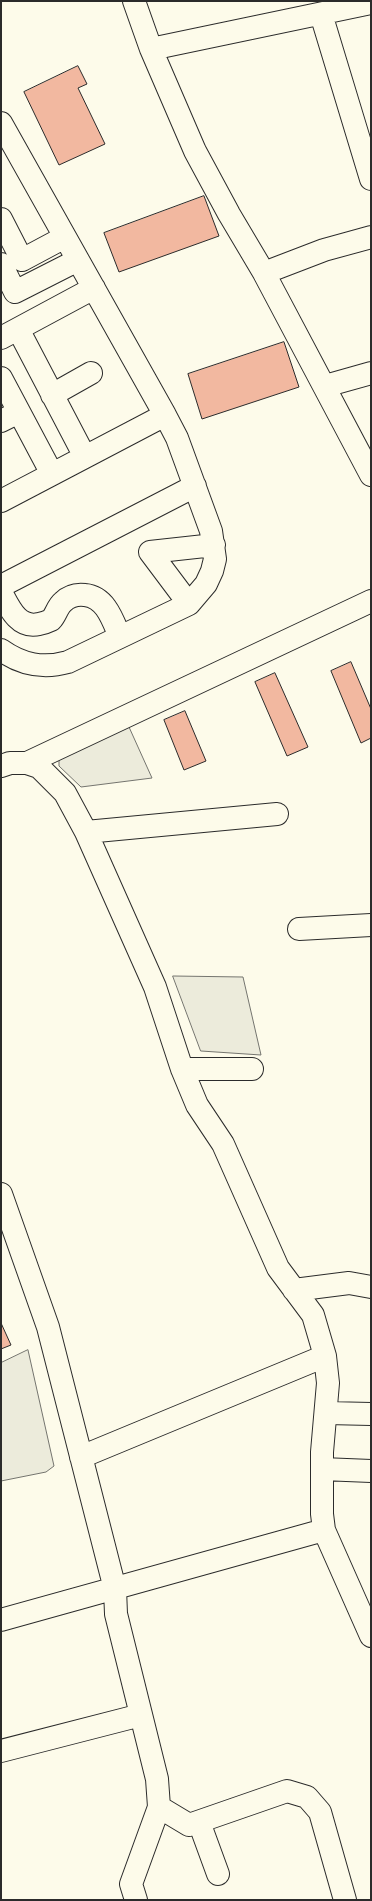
<!DOCTYPE html>
<style>
body{margin:0}
#map{position:relative;width:372px;height:1901px;overflow:hidden;background:#fdfbea;font-family:"Golos Text",sans-serif}
canvas{display:block}
.frame{position:absolute;inset:0;border:2px solid #2b2b2b;pointer-events:none}
</style>
<div id="map">
<canvas width="372" height="1901"></canvas>
<div class="frame"></div>
</div>
<script>
const context = document.querySelector('canvas').getContext('2d');
context.lineJoin = 'round';
function fillPath(path, color) { context.fillStyle = color; context.fill(path, 'evenodd'); }
function strokePath(path, color, width, dash) { context.strokeStyle = color; context.lineWidth = width; context.lineCap = dash ? 'butt' : 'round'; context.setLineDash(dash || []); context.stroke(path); }
const green = new Path2D(`
 M129 727 152 778 81 787 59 766V758Z
 M173 976 243 977 261 1055 201 1051Z
 M28 1350 54 1466 46 1472 1 1481V1363Z`);
const building = new Path2D(`
 M78 66 87 84 78 88 105 144 59 165 24 92Z
 M204 196 219 236 119 272 104 233Z
 M284 342 299 387 202 419 188 374Z
 M351 662 371 709V738L361 743 331 671Z
 M275 673 308 747 287 756 255 682Z
 M185 711 206 761 184 770 164 720Z
 M1 1323 11 1345 1 1349Z`);
const minor = new Path2D(`
 M134 1 151 49 195 151 229 214 264 273 371 475
 M321 14 371 179
 M151 49 371 3
 M1 123 165 415 177 438 211 531 215 559 212 571 206 584 189 604 68 662C43 669 22 665 1 650
 M1 219 22 260 65 237
 M1 264 15 292 78 260
 M264 273 324 250 371 237
 M18 329 85 457
 M1 338 94 288
 M1 378 52 474
 M325 386 371 373
 M52 395 91 373
 M1 421 19 412
 M1 501 165 415
 M1 586 195 486
 M1 592C9 607 18 629 39 624 44 623 47 622 51 620 56 615 57 607 63 602 69 596 77 594 85 595 106 597 113 621 120 637
 M189 604 150 552 214 545
 M27 763 39 767 65 793 86 832 155 987 182 1069 197 1105 223 1144 278 1268 313 1315 325 1356 328 1383 322 1452V1514L324 1530 371 1636
 M1 766 10 763H27L371 601
 M86 832 277 814
 M299 929 371 925
 M182 1069H252
 M1 1194 48 1327 115 1589 116 1614 157 1779 159 1807 131 1884 136 1900
 M294 1290 349 1283 371 1287
 M327 1413 371 1414
 M81 1457 325 1356
 M322 1469 371 1471
 M1 1620 324 1530
 M1 1751 141 1715
 M159 1807 189 1825 287 1791 307 1797 320 1812 345 1900
 M199 1822 218 1874`);
fillPath(green, '#ecebdb');
strokePath(green, '#74746e', 1);
fillPath(building, '#f2b8a0');
strokePath(building, '#2b2b2b', 1);
strokePath(minor, '#2b2b2b', 24);
strokePath(minor, '#fdfbea', 22);
</script>
